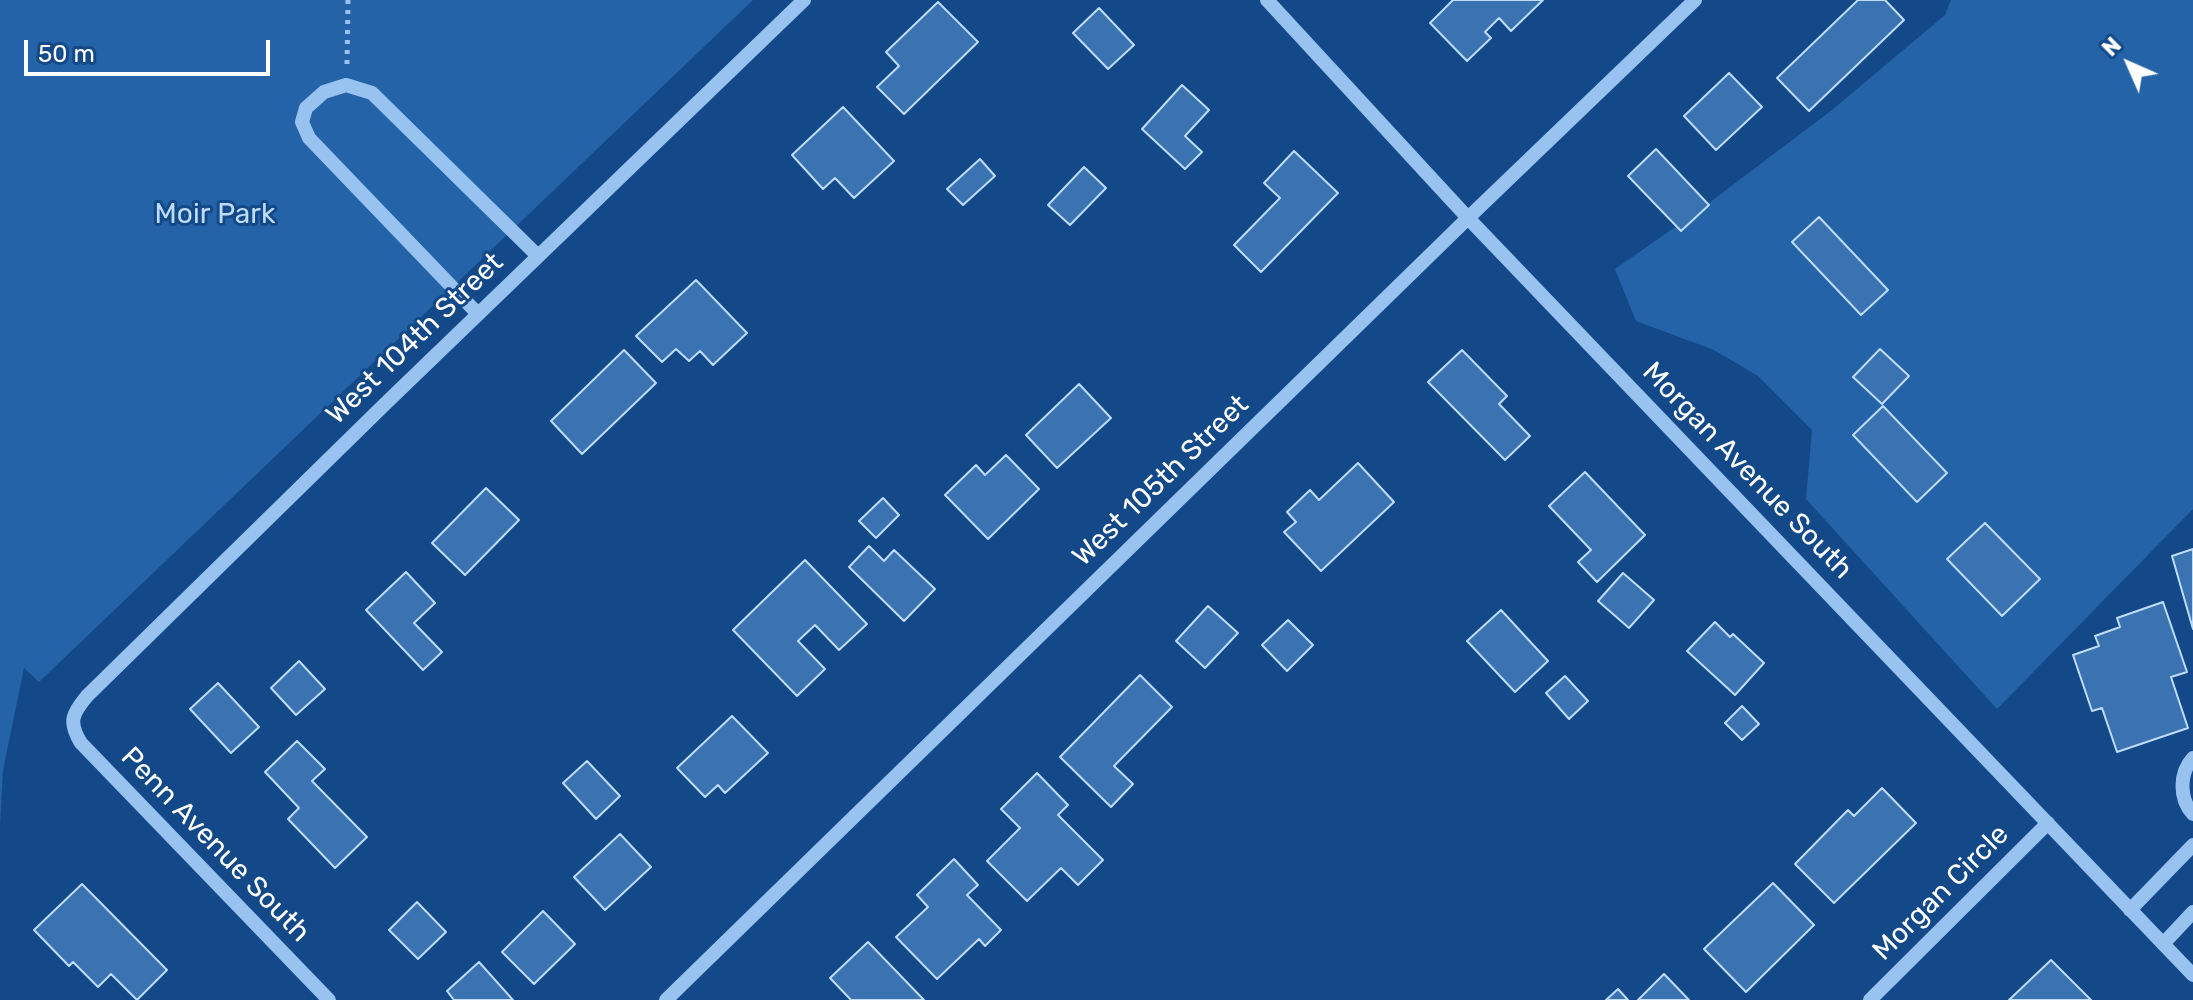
<!DOCTYPE html>
<style>
body{margin:0}
#map{position:relative;width:2193px;height:1000px;overflow:hidden;background:#134988;font-family:Rubik,sans-serif}
canvas{display:block}
.north{position:absolute;left:2089px;top:24px;width:80px;height:80px;-webkit-text-stroke:6px #134988;paint-order:stroke;rotate:315deg;font-size:22px;font-weight:700;line-height:32px;text-align:center;color:#fff}
.north::after{content:'';display:block;margin:auto;width:28px;height:36px;background:#fff;clip-path:polygon(50% 0,100% 100%,50% 72%,0 100%)}
.scale{position:absolute;left:24px;top:40px;width:246px;height:36px;box-sizing:border-box;border:4px solid #fff;border-top:0;padding-left:10px;font-size:24px;line-height:28px;white-space:nowrap;color:#fff;-webkit-text-stroke:6px #134988;paint-order:stroke}
</style>
<div id="map">
<canvas width="2193" height="1000"></canvas>
<div class="north">N</div>
<div class="scale">50 m</div>
</div>
<script>
const context = document.querySelector('canvas').getContext('2d');
context.lineJoin = 'round';
function fillPath(path, color) { context.fillStyle = color; context.fill(path, 'evenodd'); }
function strokePath(path, color, width, dash) { context.strokeStyle = color; context.lineWidth = width; context.lineCap = dash ? 'butt' : 'round'; context.setLineDash(dash || []); context.stroke(path); }
function drawText(font, color, halo, rows, align = 'center') {
  context.font = font + ' Rubik,sans-serif'; context.lineWidth = 6; context.setLineDash([]); context.textBaseline = 'middle'; context.strokeStyle = halo; context.fillStyle = color; for (const [text, x, y, turn = 0] of rows) {
    context.save(); context.translate(x, y); context.rotate((+turn || 0) * Math.PI / 180); context.textAlign = isNaN(turn) ? turn : align; if (halo) context.strokeText(text, 0, 0); context.fillText(text, 0, 0); context.restore();
  }
}
const green = new Path2D(`
 M0 0H753L39 682 24 668 3 770 0 826Z
 M1951 0H2193V509L1997 709 1806 499 1812 430 1758 376 1714 350 1636 321 1615 269 1701 209 1832 110 1945 15Z`);
const building = new Path2D(`
 M1453 0H1543L1511 31 1499 18 1485 32 1491 38 1467 61 1430 23Z
 M1858 0H1885L1904 20 1809 111 1777 78Z
 M938 2 978 42 904 114 877 87 899 66 886 52Z
 M1099 8 1134 45 1108 69 1073 33Z
 M1729 73 1762 107 1716 150 1684 116Z
 M1182 85 1209 110 1185 136 1202 152 1185 169 1142 129Z
 M843 107 894 161 854 198 835 178 823 189 792 155Z
 M1656 149 1709 205 1681 231 1628 176Z
 M1294 151 1338 193 1261 272 1234 245 1280 198 1264 183Z
 M980 159 995 176 963 205 947 189Z
 M1084 167 1106 188 1070 225 1048 205Z
 M1819 217 1888 290 1861 315 1792 242Z
 M696 280 747 333 713 365 700 351 689 361 676 349 662 362 636 336Z
 M1880 349 1909 376 1882 404 1853 377Z
 M624 350 656 383 582 454 551 421Z
 M1462 350 1507 396 1499 404 1530 436 1505 460 1428 382Z
 M1079 384 1111 418 1057 468 1026 435Z
 M1883 406 1947 473 1917 502 1853 435Z
 M1006 455 1039 489 988 539 945 495 976 465 985 475Z
 M1358 463 1394 502 1321 571 1284 532 1296 522 1287 512 1310 490 1319 500Z
 M1585 472 1645 535 1597 582 1578 562 1591 550 1549 506Z
 M486 488 519 520 465 575 432 543Z
 M883 498 899 515 876 538 859 521Z
 M1985 523 2040 579 2002 616 1947 559Z
 M869 546 884 561 894 550 935 589 904 621 849 567Z
 M2193 549V629L2172 556Z
 M805 560 867 624 839 650 815 625 798 641 825 669 797 696 733 630Z
 M406 572 435 603 414 623 442 652 423 670 366 610Z
 M1623 573 1654 600 1629 628 1598 601Z
 M2163 602 2187 672 2171 677 2188 728 2117 752 2102 708 2092 711 2073 655 2099 646 2095 636 2120 627 2117 618Z
 M1208 606 1238 633 1205 668 1176 641Z
 M1501 610 1548 661 1515 692 1467 641Z
 M1288 620 1313 645 1287 671 1262 645Z
 M1715 622 1730 637 1733 634 1764 663 1735 695 1687 651Z
 M299 661 325 689 296 715 271 688Z
 M1140 675 1172 707 1114 766 1133 784 1111 807 1060 757Z
 M1565 676 1588 701 1569 719 1546 693Z
 M218 683 259 727 231 753 190 709Z
 M1742 706 1759 724 1742 740 1725 723Z
 M732 716 768 753 725 793 718 785 705 797 677 768Z
 M297 741 325 769 312 781 367 837 335 868 288 819 299 808 265 772Z
 M587 761 620 796 596 819 563 783Z
 M1037 773 1068 805 1058 815 1103 860 1078 885 1061 868 1027 901 987 861 1020 828 1001 809Z
 M1882 788 1916 823 1834 903 1795 864 1848 810 1854 816Z
 M620 834 651 867 605 910 574 877Z
 M954 859 978 885 967 895 1001 930 985 946 979 939 937 979 896 937 928 907 917 895Z
 M1773 883 1814 925 1746 992 1704 949Z
 M82 884 167 970 137 1000 111 974 98 987 73 962 69 966 34 930Z
 M417 902 446 932 418 959 389 930Z
 M543 911 575 944 534 984 502 952Z
 M868 942 924 1000H851L830 978Z
 M2051 960 2091 1000H2009Z
 M479 962 513 1000H454L447 991Z
 M1664 974 1689 1000H1638Z
 M1618 989 1628 1000H1606Z`);
const path = new Path2D(`
 M347 64 348 0`);
const minor = new Path2D(`
 M1267 0 1468 218 2193 975
 M478 314 309 138 302 122 306 108 324 92 346 85 372 93 538 256
 M2193 758C2179 773 2179 799 2193 814
 M2130 910 2193 845
 M2163 944 2193 912
 M329 1000 81 743C68 722 72 714 87 696L385 404 804 0
 M666 1000 1468 218 1695 0
 M1870 1000 2048 823`);
const parkNames = [
 ["Moir Park",215,215]
];
const streetNames = [
 ["West 104th Street",415,339,-44],
 ["Morgan Avenue South",1747,471,46],
 ["West 105th Street",1161,481,-44],
 ["Penn Avenue South",215,845,46],
 ["Morgan Circle",1941,893,-45]
];
fillPath(green, '#2463a7');
fillPath(building, '#3b73b2');
strokePath(building, '#bedcfc', 2);
strokePath(path, '#98c2f0', 5, [4, 6]);
strokePath(minor, '#98c2f0', 14);
drawText('28px', '#bedcfc', '#134988', parkNames);
drawText('28px', '#fff', '#134988', streetNames);
</script>
